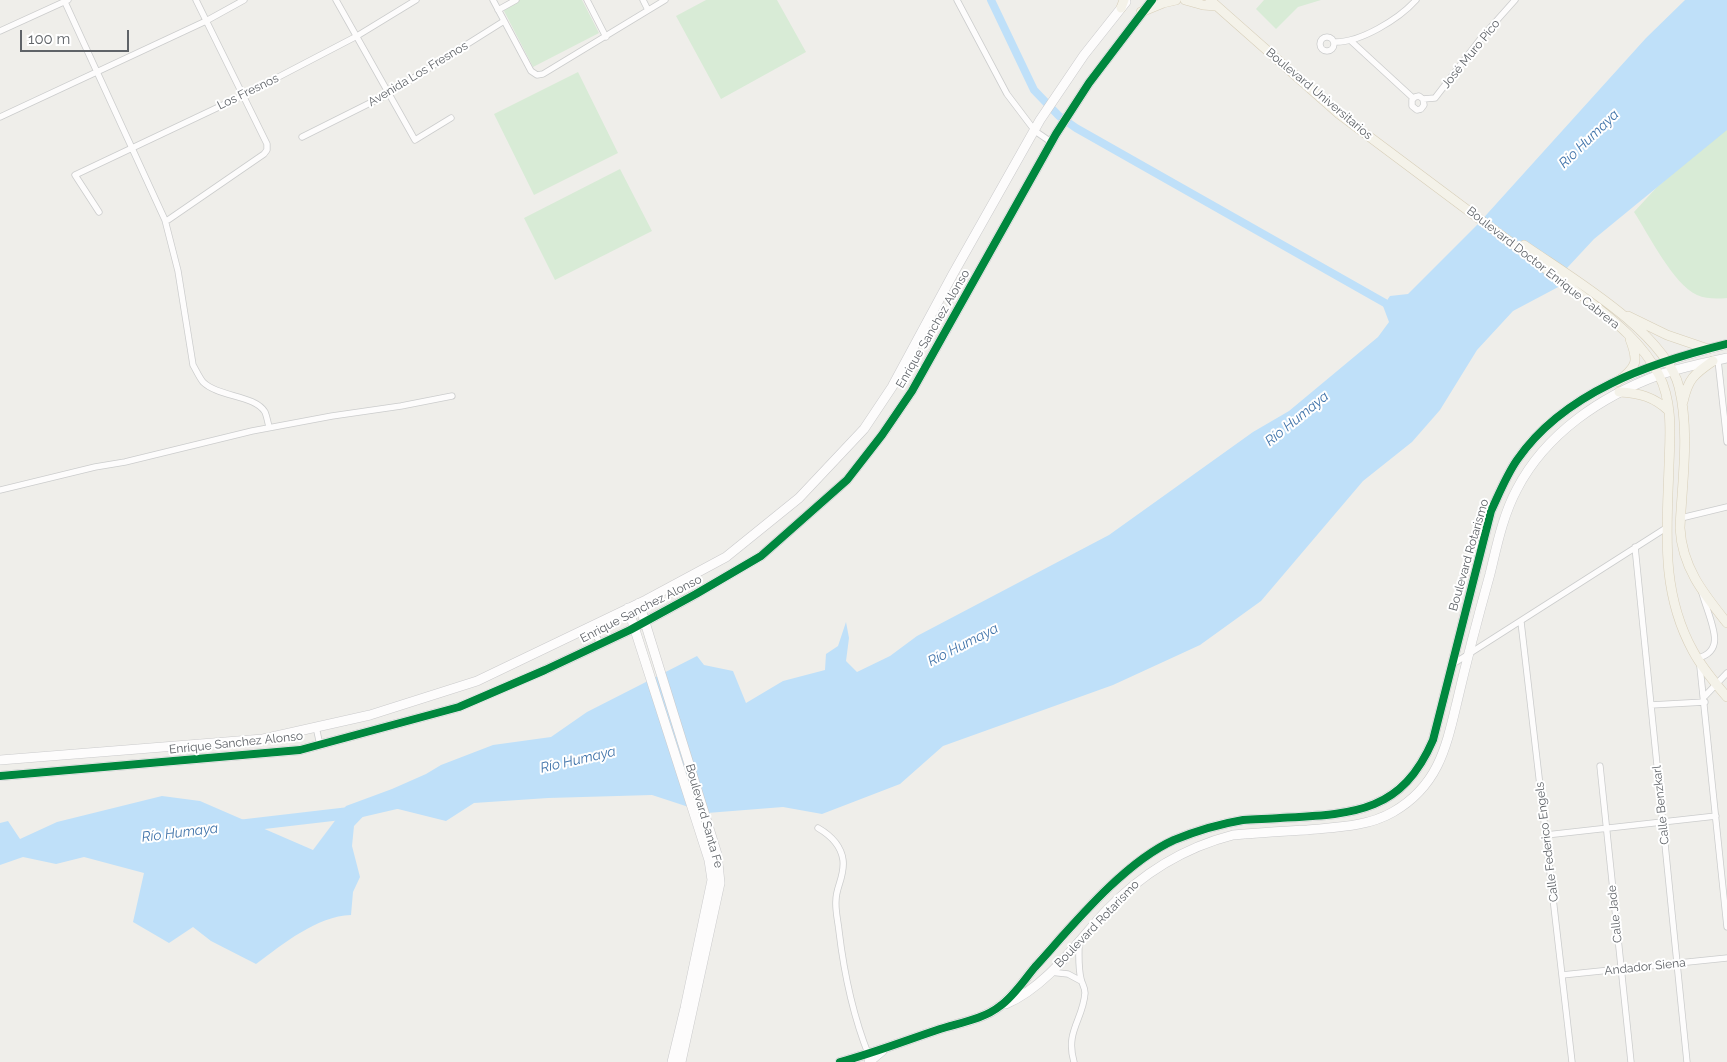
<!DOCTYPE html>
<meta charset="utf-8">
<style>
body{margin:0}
#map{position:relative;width:1727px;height:1062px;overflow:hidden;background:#efeeea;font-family:Raleway,sans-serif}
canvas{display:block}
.scale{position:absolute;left:20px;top:30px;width:109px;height:22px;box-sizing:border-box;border:2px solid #5f6368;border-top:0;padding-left:6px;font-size:15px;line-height:18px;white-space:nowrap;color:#5f6368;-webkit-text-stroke:4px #fff;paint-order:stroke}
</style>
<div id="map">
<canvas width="1727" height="1062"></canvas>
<div class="scale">100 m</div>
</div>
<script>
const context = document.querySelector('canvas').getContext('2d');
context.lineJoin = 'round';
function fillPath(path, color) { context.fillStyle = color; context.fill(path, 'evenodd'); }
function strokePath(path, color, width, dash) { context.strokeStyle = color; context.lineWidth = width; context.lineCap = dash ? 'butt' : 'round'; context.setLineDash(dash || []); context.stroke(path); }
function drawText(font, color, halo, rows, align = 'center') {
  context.font = font + ' Raleway,sans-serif'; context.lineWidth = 4; context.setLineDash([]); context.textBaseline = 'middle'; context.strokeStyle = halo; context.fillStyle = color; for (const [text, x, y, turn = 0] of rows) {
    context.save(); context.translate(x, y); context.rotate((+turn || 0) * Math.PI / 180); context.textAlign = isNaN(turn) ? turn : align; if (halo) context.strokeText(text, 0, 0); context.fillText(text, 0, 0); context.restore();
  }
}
const green = new Path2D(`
 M520 0H582L599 33 533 67 503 9Z
 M706 0H777L806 52 721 99 676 16Z
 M1264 0H1321L1298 7 1276 29 1256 9Z
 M578 72 618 153 534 195 494 114Z
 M1727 126V298C1717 299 1706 299 1697 295 1673 284 1649 235 1634 212L1657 187Z
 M620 169 652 231 555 280 524 218Z`);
const water = new Path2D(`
 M1685 0H1727V130L1594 239 1567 268 1562 285 1513 311 1477 350 1440 410 1412 442 1363 481 1261 601 1200 645 1113 685 943 746 900 784 822 814 783 807 707 813 652 795 548 798 474 803 446 821 390 807 375 804 354 826 352 846 360 877 353 892 351 915C317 916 283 944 256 964L211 941 193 927 169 943 133 922 144 873 84 857 56 864 23 857 0 865V823L8 821 20 839 57 822 162 796 200 801 313 850 346 806 392 789 426 774 441 765 493 745 551 737 587 712 697 656 704 665 733 671 746 703 783 681 825 670 826 654 838 646 846 622 849 638 846 661 857 672 890 656 917 636 1109 535 1253 432 1289 411 1378 337 1389 322 1383 306 1390 296 1408 294 1478 224 1646 38Z`);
const canal = new Path2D(`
 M991 0 1034 90 1059 116 1076 128 1385 303`);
const river = new Path2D(`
 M238 826 358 812 401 802`);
const street = new Path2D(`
 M64 0 165 220 178 271 193 365C196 370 199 377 203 382 218 397 255 395 265 412 267 417 268 423 269 427
 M336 0 415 140 451 118
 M493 0 531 71 537 75 543 74 665 0
 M587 0 606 37
 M643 0 648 10
 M957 0 1007 94 1035 131 1051 142
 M498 10 516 0
 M0 31 68 0
 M1320 44a7 7 0 1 1 14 0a7 7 0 1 1-14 0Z
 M1351 41 1413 98
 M1334 42C1360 43 1399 19 1416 0
 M1423 99 1424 105 1421 109 1417 110 1412 106V100L1415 97 1419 96 1423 99 1435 98 1482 37 1515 0
 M0 117 206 21 244 0
 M302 137 388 94 504 21
 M99 212 75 175 242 96 357 36 416 0
 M165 220H168L264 154 267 150V144L196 0
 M1718 360 1727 442
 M0 490 95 467 125 462 252 431 332 416 401 406 452 396
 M1681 518 1727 507
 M1635 547 1687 1062
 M1521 622 1572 1062
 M591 626 600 643
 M1698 658C1727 650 1711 624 1702 593
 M1453 664 1666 528
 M1700 667 1727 927
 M1705 696 1727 673
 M1651 705 1705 702
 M316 727 320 745
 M1600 766 1631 1062
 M818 828C830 835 841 845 843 860 845 876 836 887 836 900 835 910 838 921 839 931 844 973 853 1016 869 1056
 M1546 835 1716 816
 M1050 972 1068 974 1081 981
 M1562 975 1727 958
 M1074 1062C1065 1031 1083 1020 1085 993 1085 987 1082 984 1081 979 1078 967 1079 955 1079 943`);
const secondary = new Path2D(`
 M639 603 717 854 720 883 681 1062
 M628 608 709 860 712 880 685 1008 672 1062
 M0 760 263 739 370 715 477 681 646 600 726 557 799 498 864 429 892 387 953 274 1040 120 1084 55 1126 2
 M0 776 300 750 459 707 545 670 630 630 696 594 761 556 847 480 882 435 912 391 1056 134 1089 83 1152 0
 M1006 1004C1047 986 1075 945 1105 912 1141 874 1182 848 1233 835 1257 833 1282 831 1307 830 1336 827 1367 827 1393 812 1438 786 1446 748 1457 702 1467 659 1478 617 1490 574 1497 545 1503 515 1517 489 1546 433 1602 396 1659 375 1681 367 1705 363 1727 358
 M840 1062C874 1053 907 1040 940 1029 959 1023 984 1019 1000 1006 1014 996 1024 980 1035 967 1073 925 1123 863 1174 840 1196 831 1219 824 1243 820 1255 819 1268 819 1280 818 1352 814 1401 814 1433 740L1491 511C1499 494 1506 476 1517 460 1564 392 1650 363 1727 344
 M869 1062 882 1051`);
const primary = new Path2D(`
 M1185 0 1203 5 1216 6
 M1210 0 1339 114 1589 301C1616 322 1643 344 1659 375 1673 403 1670 435 1669 465 1667 531 1660 591 1693 651 1702 668 1715 683 1727 697
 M1121 8 1124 0
 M1141 12 1163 3 1176 0
 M1524 245C1570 277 1665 332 1679 387 1690 432 1682 482 1680 528 1682 567 1703 593 1727 623
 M1628 316 1667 335 1708 349
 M1617 382C1637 367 1639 362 1630 339
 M1619 392C1640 393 1654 397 1669 411
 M1683 402C1688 379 1694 374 1713 361`);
const cycleway = new Path2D(`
 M0 776 300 750 459 707 545 670 630 630 696 594 761 556 847 480 882 435 912 391 1056 134 1089 83 1152 0
 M840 1062C874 1053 907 1040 940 1029 959 1023 984 1019 1000 1006 1014 996 1024 980 1035 967 1073 925 1123 863 1174 840 1196 831 1219 824 1243 820 1255 819 1268 819 1280 818 1352 814 1401 814 1433 740L1491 511C1499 494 1506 476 1517 460 1564 392 1650 363 1727 344`);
const streetNames = [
 ["José Muro Pico",1471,54,-51],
 ["Avenida Los Fresnos",418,74,-31],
 ["Los Fresnos",248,92,-26],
 ["Boulevard Universitarios",1319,94,40],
 ["Boulevard Doctor Enrique Cabrera",1543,268,38],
 ["Enrique Sanchez Alonso",933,329,-60],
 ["Boulevard Rotarismo",1469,555,-74],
 ["Enrique Sanchez Alonso",641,609,-27],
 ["Enrique Sanchez Alonso",236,743,-6],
 ["Calle Benzkarl",1661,805,-96],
 ["Boulevard Santa Fe",704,816,74],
 ["Calle Federico Engels",1547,842,-97],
 ["Calle Jade",1615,914,-96],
 ["Boulevard Rotarismo",1097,924,-46],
 ["Andador Siena",1645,967,-6]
];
const waterNames = [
 ["Río Humaya",1589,139,-44],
 ["Río Humaya",1297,419,-39],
 ["Río Humaya",963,645,-27],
 ["Río Humaya",578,760,-13],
 ["Río Humaya",180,833,-7]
];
fillPath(green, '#d8ebd6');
fillPath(water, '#bfe0f9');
strokePath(canal, '#bfe0f9', 8);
strokePath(river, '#bfe0f9', 12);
strokePath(street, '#cbcccc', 7);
strokePath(secondary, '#cacacb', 10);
strokePath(primary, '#d7ceb8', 10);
strokePath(street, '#fdfcfc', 5.5);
strokePath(secondary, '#fdfcfc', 9);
strokePath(primary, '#f4f2e9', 9);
strokePath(cycleway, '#00873e', 8);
drawText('12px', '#5f6368', '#fff', streetNames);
drawText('italic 14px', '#4174aa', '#fff', waterNames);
</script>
